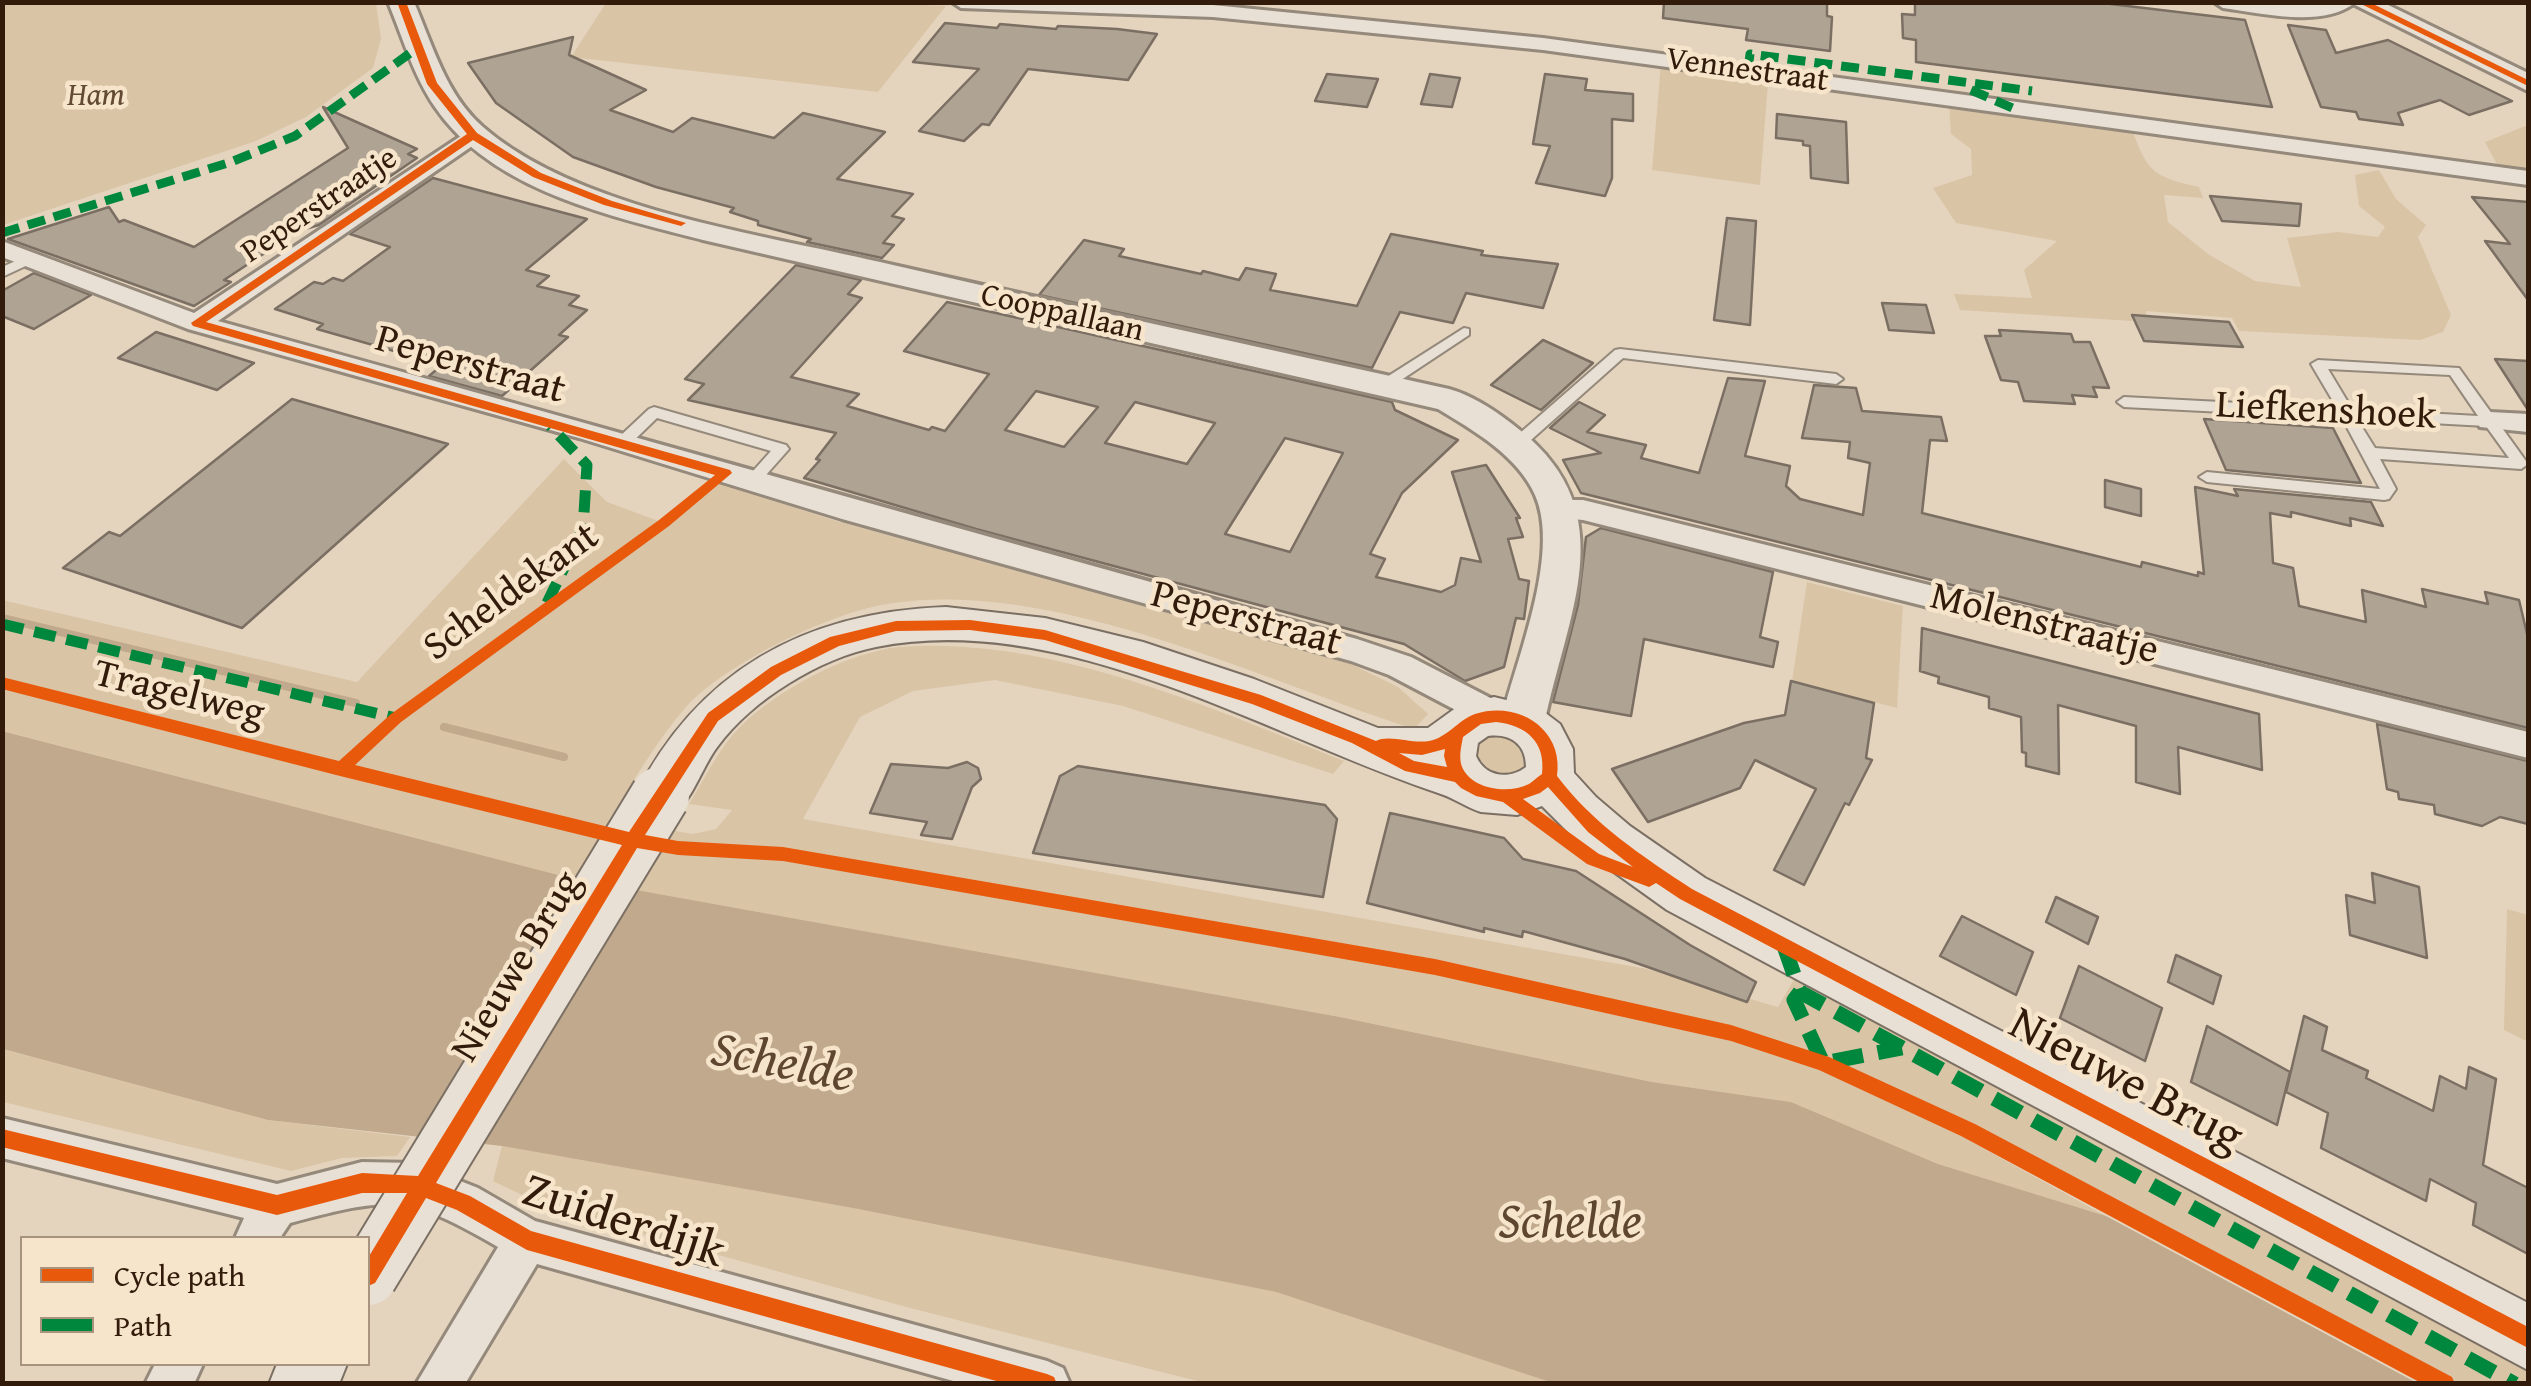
<!DOCTYPE html>
<style>
body{margin:0}
#map{position:relative;width:2531px;height:1386px;overflow:hidden;background:#e4d4be;font-family:"Gentium Book Plus",serif}
canvas{display:block}
.frame{position:absolute;inset:0;border:5px solid #321b0b;pointer-events:none}
.legend{position:absolute;left:20px;top:1236px;width:350px;height:130px;box-sizing:border-box;background:#f7e5cb;border:2px solid #a8947e;margin:0;padding:12px 18px;list-style:none;font-size:30px;color:#321b0b}
.legend li{display:flex;align-items:center;gap:20px;height:50px}
.legend b{width:50px;border:2px solid #a8947e}
</style>
<div id="map">
<canvas width="2531" height="1386"></canvas>
<div class="frame"></div>
<ul class="legend">
<li><b style="height:12px;background:#e8590c"></b>Cycle path</li>
<li><b style="height:12px;background:#00873e"></b>Path</li>
</ul>
</div>
<script>
const context = document.querySelector('canvas').getContext('2d');
context.lineJoin = 'round';
function fillPath(path, color) { context.fillStyle = color; context.fill(path, 'evenodd'); }
function strokePath(path, color, width, dash) { context.strokeStyle = color; context.lineWidth = width; context.lineCap = dash ? 'butt' : 'round'; context.setLineDash(dash || []); context.stroke(path); }
function drawText(font, color, halo, rows, align = 'center') {
  context.font = font + ' "Gentium Book Plus",serif'; context.lineWidth = 9; context.setLineDash([]); context.textBaseline = 'middle'; context.strokeStyle = halo; context.fillStyle = color; for (const [text, x, y, turn = 0] of rows) {
    context.save(); context.translate(x, y); context.rotate((+turn || 0) * Math.PI / 180); context.textAlign = isNaN(turn) ? turn : align; if (halo) context.strokeText(text, 0, 0); context.fillText(text, 0, 0); context.restore();
  }
}
const green = new Path2D(`
 M3 2 376 3 381 39 373 68 306 117 256 141 3 225Z
 M866 2 946 6 878 92 571 57 606 3Z
 M1661 63 1768 83 1760 185 1652 170Z
 M1949 105 2133 132C2148 173 2155 177 2199 187L2203 198 2164 195 2168 222 2208 254 2255 281 2301 287 2287 238 2338 232 2378 237 2385 227 2359 206 2355 175 2379 170 2396 199 2426 225 2418 237 2451 315 2443 332 2420 340 2239 331 2232 318 2146 311V316H2132V321L1960 310 1954 294 2032 298 2024 270 2057 241 1956 223 1933 188 1972 175 1971 149 1951 134Z
 M2528 125V174L2500 170 2485 142Z
 M564 459 607 502 664 523 716 482 833 520 1351 664 1398 687 1428 714 1414 729C1260 680 1058 580 894 603 857 608 821 623 787 639 756 654 709 681 686 707 657 740 633 782 609 820L693 834 716 829 732 810 689 804C704 780 719 748 739 728 775 691 848 652 899 647 1047 635 1210 707 1344 761L1333 774 1123 706 995 680 913 691 860 717 803 819 1647 969 1778 1007 1796 976 2528 1362V1383H2442L1972 1134 1968 1140 2106 1216 1938 1164 1791 1102 1652 1082 1340 1017 570 878 3 731 2 600 357 682Z
 M1807 582 1903 606 1897 708 1792 681Z
 M1497 734 1524 742 1528 772 1495 778 1476 762 1481 741Z
 M2507 909 2528 915V1042L2504 1030Z
 M2 1049 268 1120 410 1137 397 1156 342 1158 291 1171 3 1102Z
 M502 1146 853 1208 1276 1292 1553 1383H1205L910 1308 549 1208 493 1181Z`);
const water = new Path2D(`
 M2 731 570 878 1340 1017 1652 1082 1791 1102 1938 1164 2106 1216 2417 1383H1553L1276 1292 853 1208 502 1146 268 1120 3 1049Z`);
const stream = new Path2D(`
 M2 618 356 703
 M444 727 564 757`);
const building = new Path2D(`
 M1664 2H1827V16L1832 17 1830 51 1746 40 1748 29 1663 18Z
 M1915 2H2094L2245 20 2272 107 1916 62V40L1903 38 1902 14 1915 15Z
 M945 23 997 28 1000 24 1056 29 1058 26 1117 29 1157 34 1128 80 1028 69 989 125 982 124 964 141 919 131 979 69 913 62Z
 M2288 25 2326 30 2336 53 2388 40 2512 101 2469 115 2440 100 2398 113 2403 125 2359 119 2356 112 2321 107Z
 M573 37 569 55 646 90 610 110 673 132 692 118 774 138 803 113 885 132 837 179 913 194 892 216 904 219 883 243 894 245 882 258 807 242 811 239 758 225V221L730 212 734 208 656 187 573 157 496 103 468 63Z
 M1327 74 1378 79 1367 107 1315 101Z
 M1430 74 1460 78 1452 107 1421 104Z
 M1545 74 1587 79 1585 90 1633 94V121L1612 119V178L1605 196 1536 183 1550 146 1533 144Z
 M323 107 417 149 408 154 417 158 319 225 298 231 224 280 231 282 194 306 8 239 109 207 119 222 124 220 194 247 348 148Z
 M1777 114 1846 122 1848 183 1811 178 1810 146 1803 145V141L1776 138Z
 M433 178 587 219 526 270 549 276 537 286 579 296 569 305 587 310 559 335 568 337 502 396 429 376 453 356 401 353 317 329 323 324 275 309 314 282 323 284 333 278 343 281 390 247 350 234Z
 M2210 196 2301 204 2299 226 2222 221Z
 M2472 197 2528 202V300L2485 241 2510 244Z
 M1727 218 1756 221 1750 325 1714 320Z
 M1391 234 1483 251 1481 255 1558 264 1543 308 1466 293 1453 323 1400 312 1372 368 1039 295 1084 240 1124 249 1119 256 1201 274 1203 271 1239 280 1246 268 1276 274 1270 290 1357 306Z
 M796 265 861 280 848 294 862 298 791 377 859 394 847 406 929 430 932 427 945 431 989 374 904 351 947 302 1392 402 1395 410 1458 440 1402 493 1370 554 1385 559 1376 577 1441 592 1455 585 1461 558 1481 562 1452 472 1486 465 1520 518H1516L1523 537 1508 539 1519 579 1529 581 1524 619 1516 618 1504 667 1465 681 1404 644 976 529 804 478 820 460 816 459 836 433 688 400 704 384 685 379ZM1036 391 1098 407 1064 447 1005 430ZM1135 402 1215 423 1187 464 1105 443ZM1285 438 1343 453 1290 552 1225 534Z
 M34 273 91 295 34 329 2 316V291Z
 M1882 303 1926 305 1934 333 1889 330Z
 M2132 315 2229 322 2243 347 2144 341Z
 M1999 330 2071 334 2074 342H2090L2109 388 2093 387 2097 397 2072 395 2075 404 2024 401 2018 382 2001 380 1985 336H2001Z
 M156 332 254 363 217 390 118 358Z
 M1543 340 1593 363 1541 410 1491 385Z
 M2495 359 2528 361V410Z
 M1728 378 1765 381 1745 456 1790 466 1786 486 1800 499 1863 515 1870 463 1848 458 1850 442 1802 438 1814 385 1856 388 1862 411 1941 417 1947 441 1930 440 1922 513 2141 567 2142 562 2198 576V572L2204 574 2195 487 2238 496 2234 489 2371 502 2383 526 2350 518 2351 526 2291 512V517L2270 513 2273 563 2293 568 2299 606 2366 622 2362 590 2426 607 2422 589 2488 604 2485 592 2519 600 2528 638V728L1581 493 1563 460 1601 453 1550 428 1579 402 1605 415 1587 432 1646 445 1641 458 1699 473Z
 M292 399 448 444 242 628 63 568 109 532 120 536Z
 M2204 419 2333 428 2361 483 2226 470Z
 M2105 480 2141 489V516L2105 507Z
 M1601 528 1773 572 1760 637 1778 642 1773 667 1644 639 1631 716 1553 702 1578 605 1586 537Z
 M1922 628 2259 714 2262 770 2178 747 2180 794 2136 782V726L2058 705 2059 774 2026 766V753L2022 752 2021 717 1989 708V697L1938 683 1939 677 1920 671Z
 M1791 681 1874 703 1866 758 1872 760 1849 805 1845 803 1804 885 1774 870 1816 789 1755 760 1740 788 1648 822 1612 769 1744 723 1785 715Z
 M2377 724 2528 761V824L2500 817 2482 826 2435 814 2434 805 2399 799 2398 792 2387 789Z
 M967 762 978 768 981 779 972 787 952 839 921 835 927 822 870 813 891 764 948 768Z
 M1078 766 1325 805 1337 819 1323 897 1033 853 1060 776Z
 M1390 813 1504 838 1523 859 1576 871 1690 945 1756 982 1747 1002 1625 959 1523 931 1522 937 1484 928V932L1367 903Z
 M2372 873 2419 887 2427 958 2350 935 2346 895 2375 903Z
 M2056 897 2098 917 2088 944 2046 922Z
 M1962 916 2033 952 2016 995 1940 956Z
 M2176 955 2221 976 2213 1004 2168 982Z
 M2079 966 2162 1008 2145 1061 2060 1018Z
 M2304 1016 2327 1027 2322 1050 2368 1071 2366 1078 2433 1111 2440 1076 2466 1089 2469 1067 2496 1079 2483 1165 2528 1188V1254L2473 1225 2476 1203 2430 1179 2426 1201 2321 1148 2328 1113 2286 1092Z
 M2207 1026 2290 1072 2277 1125 2191 1082Z`);
const service = new Path2D(`
 M27 256 34 260 32 263 2 277V267Z
 M1464 328 1469 329V335L1389 388H1379V382Z
 M1620 349 1836 374 1843 379 1836 384 1623 358 1522 448H1512L1510 444 1512 440 1615 350Z
 M2318 360 2459 368 2528 464 2521 469 2380 459 2396 489 2389 499 2384 500 2207 482 2199 477 2207 472 2380 489 2342 418 2124 407 2117 402 2124 397 2337 408 2311 364ZM2328 369 2450 375 2478 416 2352 409ZM2357 419 2486 426 2509 458 2375 448Z
 M654 407 786 445 789 449 758 484 753 485 745 480 771 451 657 418 628 446H618L616 442 618 438 649 409Z`);
const minor = new Path2D(`
 M952 2 1213 5 1543 38 2528 171V185L1543 50 1213 17 961 8Z
 M2214 2H2356C2323 29 2262 13 2223 8Z
 M473 128 481 130 484 135 481 140 218 321C598 425 976 535 1357 639L1411 657 1508 707 1512 716 1508 725 1496 729 1484 725 1389 675 1351 661 842 519 579 438 188 329 2 257V241L194 313Z
 M2490 412 2528 414V432L2480 427 2476 421 2480 415Z
 M1560 500H1583L2528 732V758L1583 520 1550 517 1545 510 1550 503Z
 M2 1118 277 1184 362 1162 415 1163 478 1188 535 1221 1047 1361 1063 1368 1070 1384H964L537 1264 465 1384H416L498 1247C407 1194 391 1196 290 1223L280 1238H235L244 1218 2 1158Z
 M155 1364H203L194 1384H145Z`);
const tertiary = new Path2D(`
 M388 2H414C433 46 446 95 483 127 577 209 760 234 880 262 1069 306 1259 347 1449 389 1475 396 1500 414 1521 431 1624 514 1567 614 1545 721L1538 733 1523 738 1508 733 1501 721C1516 660 1561 554 1535 495 1518 456 1473 430 1438 409L703 240C611 216 492 191 435 107 413 75 403 38 388 2Z
 M2349 2H2382L2528 73V91Z`);
const secondary = new Path2D(`
 M946 607 1045 618 1143 642 1254 679 1378 728H1428L1457 707 1494 697 1539 708 1560 724 1573 749 1574 773 1596 797 1630 826 1705 878 2528 1303V1370L1667 910 1593 857 1542 806 1517 815 1481 812C1467 808 1454 798 1441 794 1269 737 1064 609 876 647 820 658 752 700 718 746 705 762 692 799 678 810 667 819 654 815 642 811L635 796C699 669 806 612 946 607ZM1488 736C1510 733 1526 744 1526 767 1509 780 1485 777 1476 756L1478 743Z
 M277 1364H347L339 1384H269Z`);
const secondaryBridge = new Path2D(`
 M368 1276 660 796`);
const quietFar2 = new Path2D(`
 M1748 70 1750 54 2032 91
 M1971 90 2017 110
 M2 233 231 162 295 136 420 46`);
const quietFar1 = new Path2D(`
 M547 603 583 529 587 465 550 426
 M2 624 396 718`);
const quiet = new Path2D(`
 M1784 946 1800 992 2515 1384
 M1800 992 1794 1000 1823 1063 1902 1048`);
const cycleway = new Path2D(`
 M397 2H406L437 83 477 133 541 173 612 201 686 223 681 226 604 205 533 177 473 140 206 322 730 470 732 473 669 526 401 722 355 765 629 832 708 713 771 667 830 637 896 621 970 620 1045 630 1261 695 1376 741C1389 734 1412 744 1429 741 1447 738 1458 720 1475 714 1518 700 1564 729 1557 776 1593 824 1642 856 1692 889L2528 1327V1348L1680 899 1656 883 1649 887 1587 864 1503 802 1476 796 1461 788 1455 782 1405 771 1352 743 1252 704 1045 640 970 630 896 631 839 646 781 675 718 721 645 835 678 841 783 847 1435 959 1731 1025 1829 1057 1975 1124 2452 1377 2455 1384H2423L1961 1136 1819 1070 1731 1041 1435 975 783 861 678 855 637 848 436 1183 470 1196 531 1231 1047 1374 1054 1377 1057 1384H1007L527 1250 457 1210 426 1198 375 1283 368 1286V1258L407 1193H362L277 1215 2 1147V1129L277 1195 362 1173 418 1176 622 845 340 776 2 689V677L339 761 391 714 659 520 715 475 193 326 191 323 467 134 427 84ZM1496 722C1526 725 1546 742 1542 774 1537 777 1534 781 1529 784 1509 794 1474 790 1463 769 1458 759 1461 748 1463 737L1481 724ZM1445 749 1444 756 1447 767 1414 761 1399 753 1422 755ZM1548 787 1588 832 1633 867 1599 854 1523 799 1540 793Z
 M2357 2H2369L2528 80V86Z`);
const farStreetnames = [
 ["Vennestraat",1747,71,8],
 ["Peperstraatje",320,206,-34],
 ["Cooppallaan",1062,314,13]
];
const farParknames = [
 ["Ham",96,97]
];
const streetNames = [
 ["Peperstraat",470,366,16],
 ["Liefkenshoek",2326,412,3],
 ["Scheldekant",512,593,-36],
 ["Peperstraat",1246,620,15],
 ["Molenstraatje",2044,625,14],
 ["Tragelweg",179,695,14],
 ["Nieuwe Brug",518,967,-59]
];
const nearStreetnames = [
 ["Nieuwe Brug",2125,1082,28],
 ["Zuiderdijk",623,1223,18]
];
const nearWaternames = [
 ["Schelde",782,1065,11],
 ["Schelde",1570,1224]
];
fillPath(green, '#dac4a6');
fillPath(water, '#c0a98c');
strokePath(stream, '#c0a98c', 8);
fillPath(building, '#afa494');
strokePath(building, '#7b6f63', 2.5);
strokePath(service, '#94897a', 4);
strokePath(minor, '#94897a', 6);
strokePath(tertiary, '#94897a', 6);
strokePath(secondary, '#7b6f63', 4);
fillPath(service, '#e8e0d5');
fillPath(minor, '#e8e0d5');
fillPath(tertiary, '#e8e0d5');
fillPath(secondary, '#e8e0d5');
strokePath(secondaryBridge, '#7b6f63', 62, []);
strokePath(secondaryBridge, '#e8e0d5', 58);
strokePath(quietFar2, '#00873e', 9, [18, 9]);
strokePath(quietFar1, '#00873e', 11, [22, 11]);
strokePath(quiet, '#00873e', 15, [30, 15]);
fillPath(cycleway, '#e8590c');
drawText('32px', '#321b0b', '#f7e5cb', farStreetnames);
drawText('italic 32px', '#624a34', '#f7e5cb', farParknames);
drawText('40px', '#321b0b', '#f7e5cb', streetNames);
drawText('48px', '#321b0b', '#f7e5cb', nearStreetnames);
drawText('italic 50px', '#5e4631', '#f7e5cb', nearWaternames);
</script>
